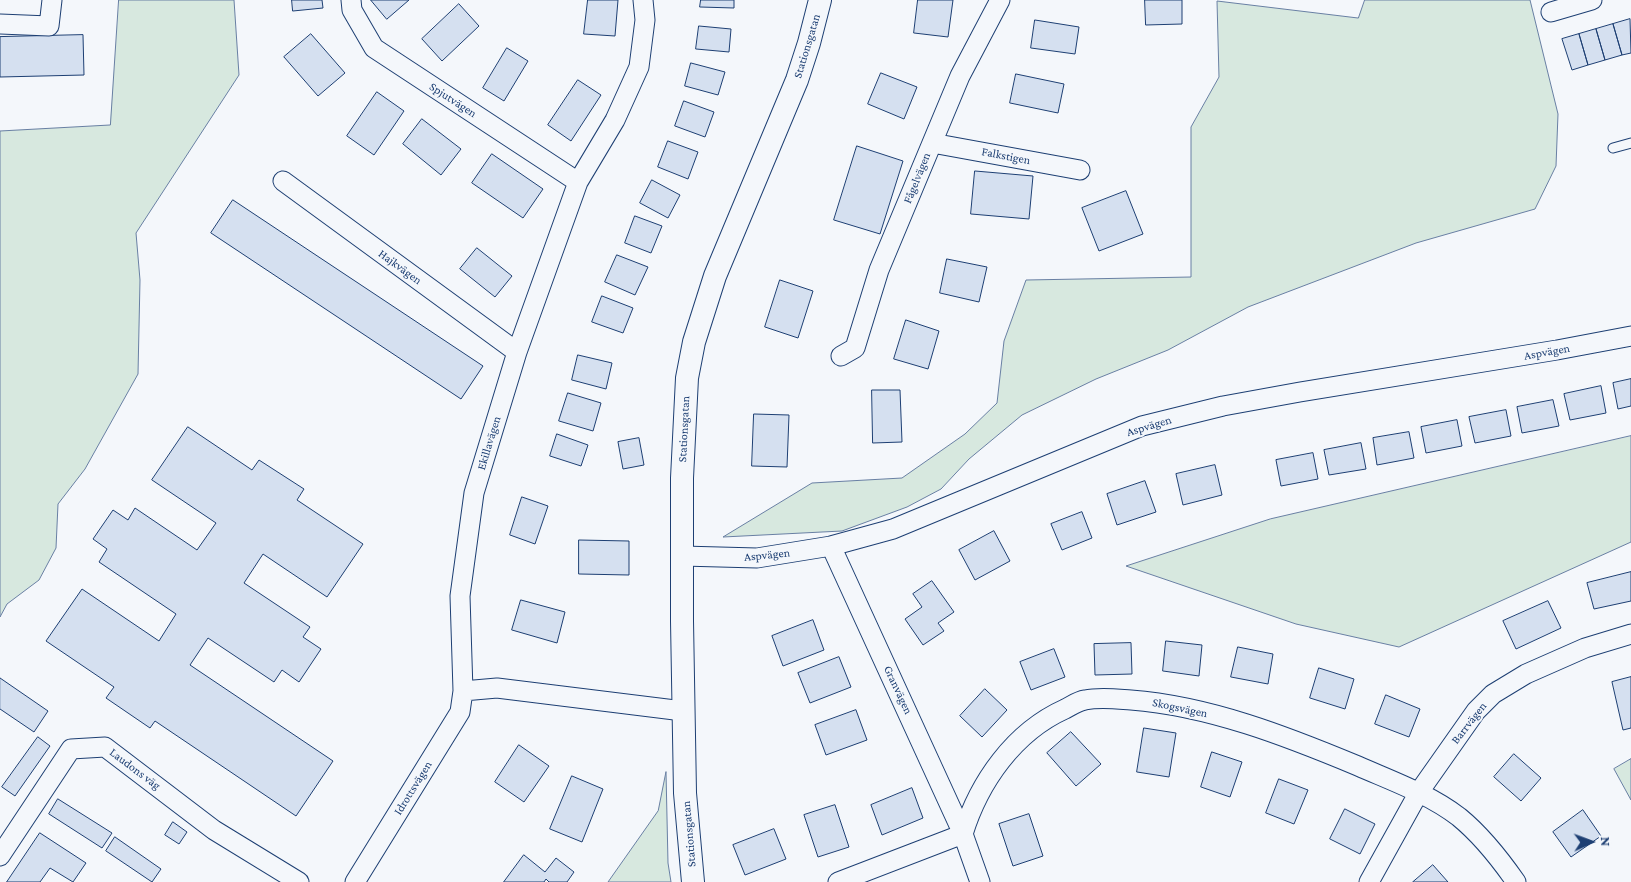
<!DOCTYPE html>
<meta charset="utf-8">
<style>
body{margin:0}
#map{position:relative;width:1631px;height:882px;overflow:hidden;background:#f4f7fb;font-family:"Crimson Pro",serif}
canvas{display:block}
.north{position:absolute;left:1566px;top:817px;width:50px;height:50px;-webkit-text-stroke:4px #f4f7fb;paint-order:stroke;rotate:88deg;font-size:14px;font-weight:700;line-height:20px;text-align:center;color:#1d3f73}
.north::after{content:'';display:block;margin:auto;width:18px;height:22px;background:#1d3f73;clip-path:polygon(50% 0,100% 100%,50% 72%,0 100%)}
</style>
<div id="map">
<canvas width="1631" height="882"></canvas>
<div class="north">N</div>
</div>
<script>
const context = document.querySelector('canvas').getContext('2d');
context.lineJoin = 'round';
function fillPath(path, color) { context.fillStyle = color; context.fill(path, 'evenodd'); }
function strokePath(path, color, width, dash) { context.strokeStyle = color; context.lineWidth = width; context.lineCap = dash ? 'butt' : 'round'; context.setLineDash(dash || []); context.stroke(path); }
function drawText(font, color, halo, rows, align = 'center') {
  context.font = font + ' "Crimson Pro",serif'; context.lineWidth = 4; context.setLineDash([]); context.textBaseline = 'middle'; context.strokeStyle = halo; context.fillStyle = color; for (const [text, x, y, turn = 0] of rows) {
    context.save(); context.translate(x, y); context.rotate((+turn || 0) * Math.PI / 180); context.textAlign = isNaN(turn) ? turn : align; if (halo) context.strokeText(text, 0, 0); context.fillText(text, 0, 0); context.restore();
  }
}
const green = new Path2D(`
 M119 0H234L239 75 136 233 140 280 138 374 85 469 58 504 56 548 39 580 7 604 0 617V131L110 125Z
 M1365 0H1530L1558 114 1556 166 1535 209 1416 243 1248 307 1168 350 1096 379 1022 415 969 459 941 489 907 507 842 531 723 537 812 483 902 478 965 434 997 403 1004 341 1026 280 1191 277V127L1219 77 1217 1 1358 18Z
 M1631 436V542L1399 647 1296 624 1126 566 1270 519Z
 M1631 759V800L1614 769Z
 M666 772 668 863 671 882H608L658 811Z`);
const building = new Path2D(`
 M292 0H322L323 8 293 11Z
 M371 0H409L387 19Z
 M588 0H618L615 36 584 34Z
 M701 0H734V8L700 7Z
 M918 0H953L948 37 914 33Z
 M1145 0H1182V24L1146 25Z
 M459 4 479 26 442 61 422 39Z
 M1630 19 1631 53 1622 55 1613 24Z
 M1035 20 1079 27 1075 54 1031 48Z
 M1613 24 1622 55 1605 60 1596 29Z
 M699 26 731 29 729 52 696 49Z
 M1596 29 1605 60 1588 65 1579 34Z
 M311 34 345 73 318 96 284 57Z
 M1579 34 1588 65 1572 70 1562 39Z
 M83 35 84 75 0 77V37Z
 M507 48 528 61 504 101 483 88Z
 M691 63 725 72 718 95 685 86Z
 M881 73 917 87 904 119 868 104Z
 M1016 74 1064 84 1058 113 1010 103Z
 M578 80 601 95 571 141 548 125Z
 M377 92 404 111 374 155 347 136Z
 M684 101 714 112 705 137 675 126Z
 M422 119 461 149 441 175 403 144Z
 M668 141 698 152 688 179 658 167Z
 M857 146 903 161 880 234 834 220Z
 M492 154 543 189 523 218 472 183Z
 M975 171 1033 176 1029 219 971 214Z
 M652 180 680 195 668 218 640 203Z
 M1126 191 1143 234 1099 251 1082 208Z
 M233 200 483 366 461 399 211 233Z
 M635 216 662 226 651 253 625 243Z
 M477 248 512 276 495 297 460 269Z
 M617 255 648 267 635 295 605 282Z
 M947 259 987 267 979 302 940 293Z
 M780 280 813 291 798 338 765 327Z
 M602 296 633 308 623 333 592 322Z
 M906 320 939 331 928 369 894 359Z
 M578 355 612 363 606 389 572 380Z
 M1631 379V406L1618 409 1613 383Z
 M1601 386 1606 413 1570 420 1564 394Z
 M872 390H900L902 442 873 443Z
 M568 393 601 403 593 431 559 421Z
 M1553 400 1559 426 1522 433 1517 407Z
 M1506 410 1511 436 1475 443 1469 417Z
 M754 414 789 415 787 467 752 466Z
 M1457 420 1462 446 1426 453 1421 427Z
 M188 427 252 470 259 460 304 489 297 500 363 544 327 597 263 554 244 583 310 627 303 637 321 649 299 682 282 670 274 682 208 638 190 665 333 761 296 816 155 721 150 728 106 698 114 687 46 641 82 589 159 641 176 614 99 562 107 549 93 539 113 510 128 520 135 508 197 550 216 523 152 480Z
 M1409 432 1414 458 1377 465 1373 438Z
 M557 434 588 445 581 466 550 456Z
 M639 438 644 465 623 469 618 442Z
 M1361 443 1366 469 1329 475 1324 450Z
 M1313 453 1318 479 1281 486 1276 460Z
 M1215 465 1222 495 1183 505 1176 474Z
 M1145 481 1156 512 1117 525 1107 494Z
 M522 497 548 506 535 544 510 535Z
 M1082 512 1092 538 1062 550 1051 524Z
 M994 531 1010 561 975 580 959 550Z
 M579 540 629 541V575L579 574Z
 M1631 572V601L1594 609 1587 583Z
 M932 581 954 612 938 623 944 631 923 645 905 619 922 607 913 594Z
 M521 600 565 612 557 643 512 630Z
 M1548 601 1561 628 1516 649 1503 621Z
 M813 620 824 650 783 666 772 636Z
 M1166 641 1202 645 1199 676 1163 671Z
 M1131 643 1132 674 1095 675 1094 644Z
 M1238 647 1273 654 1268 684 1231 677Z
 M1054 649 1065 677 1031 690 1020 662Z
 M839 657 851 687 810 703 798 673Z
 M1319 668 1354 679 1345 709 1310 698Z
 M1631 677V728L1623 730 1612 682Z
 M0 678 48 711 34 732 0 709Z
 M985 689 1007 710 982 737 960 716Z
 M1386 695 1420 709 1409 737 1375 724Z
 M856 710 867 740 826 755 815 725Z
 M1144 728 1176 733 1169 777 1137 772Z
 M1071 732 1101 764 1076 786 1047 753Z
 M38 737 50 746 15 796 2 787Z
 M519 745 549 766 524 802 495 782Z
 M1212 752 1242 762 1230 797 1201 787Z
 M1514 754 1541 778 1521 801 1494 777Z
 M572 776 603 789 582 842 550 829Z
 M1279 779 1308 790 1294 824 1266 813Z
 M912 788 923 818 882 835 871 805Z
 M58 799 112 833 102 848 49 814Z
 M835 805 849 847 818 857 804 815Z
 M1345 809 1375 824 1360 854 1330 839Z
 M1583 810 1601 836 1571 857 1553 832Z
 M1029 814 1043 856 1013 866 999 824Z
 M173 822 187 832 179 844 165 835Z
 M774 829 786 859 745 875 733 845Z
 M40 833 86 863 73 882 50 868 40 882H7Z
 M115 837 161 869 152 882 106 851Z
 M524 855 545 872 556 858 574 872 567 882H549L546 879 544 882H504Z
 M1433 865 1448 882H1413Z`);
const service = new Path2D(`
 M1613 148 1631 143`);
const minor = new Path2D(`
 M351 0 352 10 374 48 578 182
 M643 0 645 20 639 67 615 120 578 182 517 352 474 493 460 596 463 691 497 688 683 711
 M1551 12 1592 0
 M0 24 49 26 52 0
 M932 143 1080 170
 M283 181 517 352
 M841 356 855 348 879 270 960 76 1000 0
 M831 546 963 834 980 882
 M682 556 757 558 831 546 893 529 1142 426 1223 406 1300 392 1557 350 1631 336
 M0 856 71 749 105 747 214 830 299 882
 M355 882 460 712 463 691
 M838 882 963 834C979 782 1014 732 1065 709 1071 706 1078 701 1085 700 1100 697 1116 699 1131 700 1209 706 1286 736 1358 766 1392 781 1429 794 1459 817 1481 835 1500 859 1516 882
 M1369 882 1419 792 1476 711 1493 694 1526 674 1585 648 1631 634`);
const tertiary = new Path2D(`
 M693 882 685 793 682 621V478L687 378 694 342 715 276 797 80 809 43 820 0`);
const streetNames = [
 ["Stationsgatan",807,46,-73],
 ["Spjutvägen",453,100,33],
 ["Falkstigen",1006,156,11],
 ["Fågelvägen",917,178,-68],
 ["Hajkvägen",400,267,36],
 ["Aspvägen",1547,352,-10],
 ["Aspvägen",1149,426,-17],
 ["Stationsgatan",684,429,-87],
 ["Ekillavägen",489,443,-73],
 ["Aspvägen",767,555,-6],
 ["Granvägen",898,690,65],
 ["Skogsvägen",1180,708,12],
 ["Barrvägen",1469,723,-52],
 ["Laudons väg",135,769,37],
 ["Idrottsvägen",413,788,-58],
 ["Stationsgatan",689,834,-95]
];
fillPath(green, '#d7e8df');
strokePath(green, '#687fa3', 1);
fillPath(building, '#d5e0f0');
strokePath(building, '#1d3f73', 1);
strokePath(service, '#1d3f73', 11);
strokePath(minor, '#1d3f73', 21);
strokePath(tertiary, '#1d3f73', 24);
strokePath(service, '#f4f7fb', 9);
strokePath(minor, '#f4f7fb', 19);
strokePath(tertiary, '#f4f7fb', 22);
drawText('12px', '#1d3f73', '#f4f7fb', streetNames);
</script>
